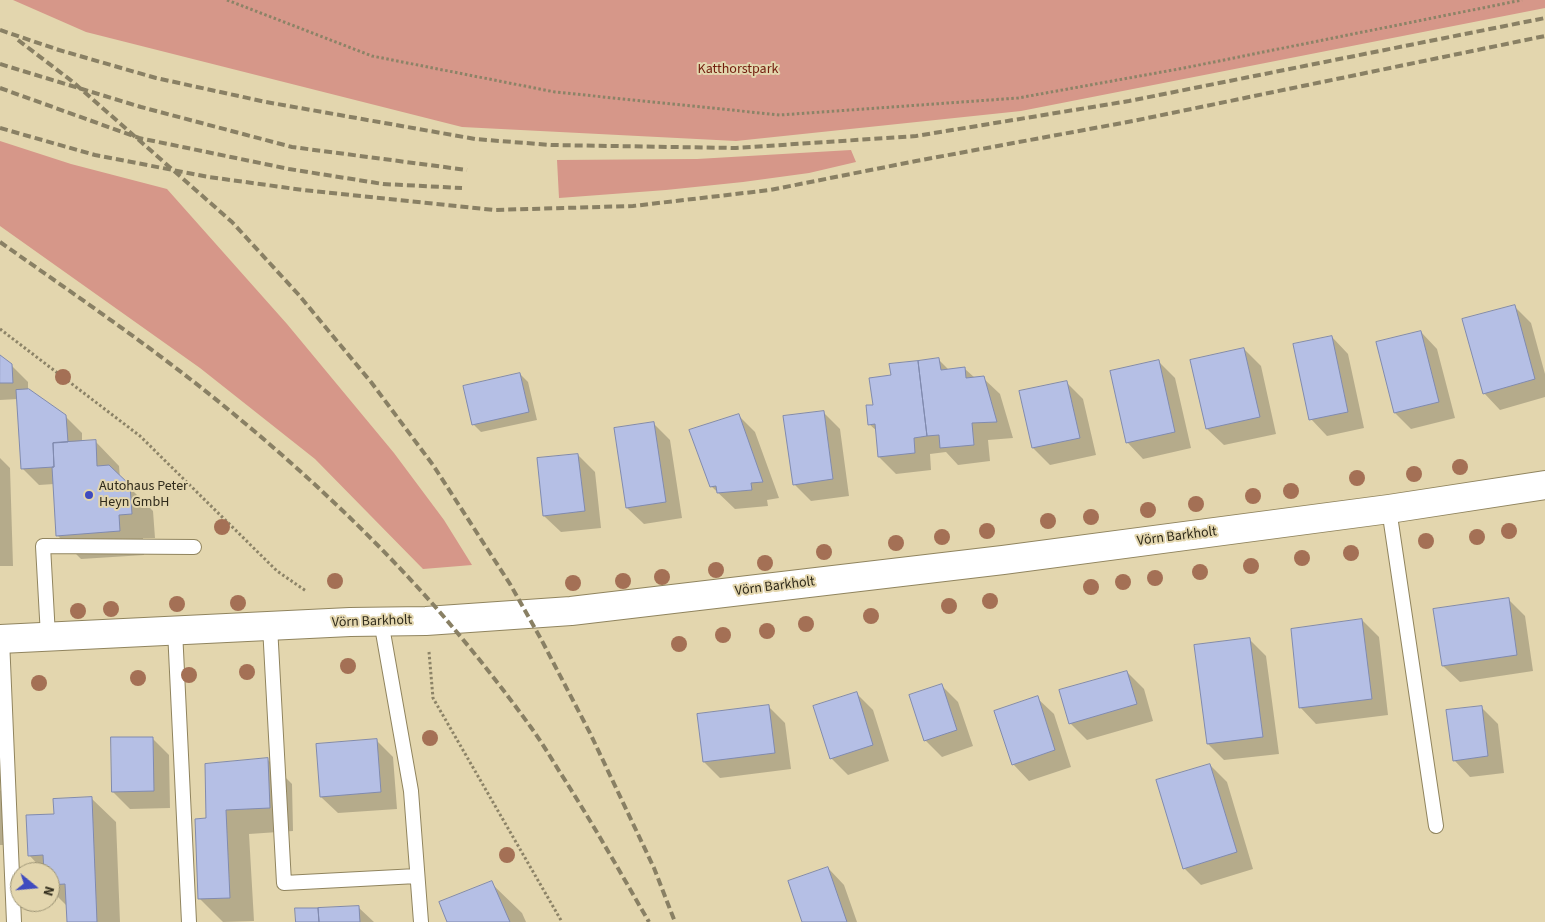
<!DOCTYPE html>
<meta charset="utf-8">
<style>
body{margin:0}
#map{position:relative;width:1545px;height:922px;overflow:hidden;background:#e3d6ae;font-family:"Source Sans 3",sans-serif}
canvas{display:block}
.north{position:absolute;left:10px;top:862px;width:50px;height:50px;box-sizing:border-box;background:#e3d6ae;border:1px solid #9b9273;border-radius:50%;rotate:107deg;font-size:14px;font-weight:700;line-height:20px;text-align:center;color:#302b1b}
.north::after{content:'';display:block;margin:auto;width:18px;height:22px;background:#3f4bbf;clip-path:polygon(50% 0,100% 100%,50% 72%,0 100%)}
</style>
<div id="map">
<canvas width="1545" height="922"></canvas>
<div class="north">N</div>
</div>
<script>
const context = document.querySelector('canvas').getContext('2d');
context.lineJoin = 'round';
function fillPath(path, color) { context.fillStyle = color; context.fill(path, 'evenodd'); }
function strokePath(path, color, width, dash) { context.strokeStyle = color; context.lineWidth = width; context.lineCap = dash ? 'butt' : 'round'; context.setLineDash(dash || []); context.stroke(path); }
function drawText(font, color, halo, rows, align = 'center') {
  context.font = font + ' "Source Sans 3",sans-serif'; context.lineWidth = 4; context.setLineDash([]); context.textBaseline = 'middle'; context.strokeStyle = halo; context.fillStyle = color; for (const [text, x, y, turn = 0] of rows) {
    context.save(); context.translate(x, y); context.rotate((+turn || 0) * Math.PI / 180); context.textAlign = isNaN(turn) ? turn : align; if (halo) context.strokeText(text, 0, 0); context.fillText(text, 0, 0); context.restore();
  }
}
const green = new Path2D(`
 M13 0H1545V8L1021 111 736 141 462 127 86 32Z
 M0 141 71 164 167 189 287 324 394 453 444 520 472 565 423 569 315 459 200 368 0 226Z
 M851 150 856 162 809 173 743 182 666 190 559 198 557 160 697 159Z`);
const shadow = new Path2D(`
 M1514 306 1531 323 1545 374V397L1500 410 1484 393Z
 M1421 332 1437 349 1455 418 1411 429 1395 413Z
 M1332 337 1348 354 1364 428 1327 436 1311 419Z
 M1244 349 1261 366 1276 434 1224 445 1207 429 1192 361Z
 M0 357 11 365 28 382V390L65 416 82 433V442L95 441 119 466 120 478 153 511 155 538H143L144 555 81 559 57 535 54 484 39 485 22 468 18 399 0 400Z
 M939 360 950 371 965 369 975 378H983L1000 394 1013 438 988 440 990 461 958 465 946 452 930 454 931 470 896 474 879 457 877 431 869 424 874 406 892 377Z
 M1158 361 1175 378 1191 448 1143 459 1127 442Z
 M520 374 528 382 537 420 481 432 473 424Z
 M1066 382 1083 399 1096 455 1050 465 1033 448 1021 392Z
 M823 412 840 429 849 496 811 501 794 484Z
 M738 415 755 432 779 498 767 500 768 506 735 509 711 486Z
 M653 423 670 440 682 518 644 524 627 508Z
 M578 455 595 472 601 528 561 532 544 516Z
 M0 458 10 468 13 566H0Z
 M1508 599 1525 616 1533 671 1460 682 1443 666Z
 M1362 620 1379 637 1388 715 1316 724 1300 707Z
 M1249 639 1266 656 1279 754 1224 760 1208 744Z
 M1127 672 1144 689 1153 721 1087 740 1070 723Z
 M942 686 958 702 973 746 942 757 925 740Z
 M857 694 873 710 889 761 848 775 831 758Z
 M1037 698 1054 714 1071 767 1029 781 1013 764Z
 M768 706 785 723 791 769 720 778 704 762Z
 M1481 707 1498 724 1504 773 1470 777 1454 760Z
 M152 738 169 755 170 808 130 809 113 792Z
 M377 741 393 757 397 809 338 813 321 797Z
 M268 760 292 784 293 831 249 834 254 921 223 922 199 898 207 819Z
 M1210 765 1227 782 1253 869 1201 885 1184 868Z
 M0 790 7 797V845H0Z
 M91 798 116 822 120 922H68L67 906 50 889V872H45L29 855 55 816Z
 M828 868 844 885 857 922H803Z
 M491 883 522 913 526 922H448Z
 M358 907 374 922H298Z`);
const building = new Path2D(`
 M1515 305 1535 379 1483 394 1462 319Z
 M1421 331 1439 402 1394 413 1376 342Z
 M1332 336 1348 412 1309 420 1293 344Z
 M1244 348 1260 417 1206 429 1190 360Z
 M0 355 12 364 13 383H0Z
 M939 358 941 370 965 367 966 378 984 376 997 422 972 423 974 445 940 448 939 435 927 436 918 361Z
 M1159 360 1175 432 1126 443 1110 371Z
 M918 361 927 436 914 438 915 453 878 457 875 424 868 425 866 405H873L869 378 891 375 889 364Z
 M520 373 529 412 472 425 463 386Z
 M1067 381 1080 438 1032 448 1019 391Z
 M29 389 66 415 68 442 53 443 54 467 21 469 16 390Z
 M824 411 833 479 793 485 783 416Z
 M739 414 763 482 751 483 752 490 717 493 716 486 710 487 689 430Z
 M654 422 666 502 626 508 614 428Z
 M96 440 97 466 109 465 130 485 132 514 119 515 120 531 56 536 52 467H54L53 443Z
 M578 454 585 511 543 516 537 458Z
 M1509 598 1517 655 1442 666 1433 609Z
 M1362 619 1372 699 1299 708 1291 629Z
 M1250 638 1263 737 1207 744 1194 645Z
 M1127 671 1137 704 1069 724 1059 690Z
 M942 684 957 730 924 741 909 695Z
 M857 692 873 745 830 759 813 706Z
 M1038 696 1055 750 1012 765 994 711Z
 M769 705 775 753 703 762 697 714Z
 M1482 706 1488 756 1453 761 1446 710Z
 M111 737H153L154 791 112 792Z
 M377 739 381 792 320 797 316 744Z
 M268 758 270 808 226 810 230 898 198 899 195 819 206 818 205 764Z
 M1210 764 1237 852 1183 869 1156 780Z
 M92 797 97 922H67L65 884 50 885V872H44L43 855 28 856 26 815 54 814 53 799Z
 M828 867 847 922H802L788 881Z
 M492 881 510 922H447L439 902Z
 M359 906 360 922H319L318 908Z
 M295 908H318L319 922H296Z`);
const path = new Path2D(`
 M227 0 372 56 555 92 780 115 1018 98 1184 68 1522 0
 M0 329 140 436 277 571 306 591
 M429 652 433 698 562 922`);
const lane = new Path2D(`
 M1389 509 1436 826
 M381 621 411 791 421 922
 M270 626 284 883 417 876
 M175 630 189 922
 M48 636 43 546 194 547
 M2 639 14 922`);
const street = new Path2D(`
 M0 639 350 622 426 621 571 611 1003 560 1389 509 1545 485`);
const rail = new Path2D(`
 M0 30 59 50 156 78 266 102 475 139 551 145 736 148 916 136 1129 101 1545 18
 M18 40 73 82 232 222 298 294 371 382 433 465 510 584 541 639 590 733 654 868 675 922
 M0 64 141 107 292 147 467 170
 M0 88 139 138 289 169 383 184 462 188
 M0 128 95 155 209 177 303 190 494 210 633 206 770 190 916 161 1133 121 1545 36
 M0 242C75 295 152 347 224 406 300 468 373 536 438 610 470 647 501 686 530 726 541 741 551 758 561 774 592 822 620 872 649 922`);
const trees = [
 [63,377],
 [1460,467],
 [1414,474],
 [1357,478],
 [1291,491],
 [1253,496],
 [1196,504],
 [1148,510],
 [1091,517],
 [1048,521],
 [222,527],
 [987,531],
 [1509,531],
 [942,537],
 [1477,537],
 [1426,541],
 [896,543],
 [824,552],
 [1351,553],
 [1302,558],
 [765,563],
 [1251,566],
 [716,570],
 [1200,572],
 [662,577],
 [1155,578],
 [335,581],
 [623,581],
 [1123,582],
 [573,583],
 [1091,587],
 [990,601],
 [238,603],
 [177,604],
 [949,606],
 [111,609],
 [78,611],
 [871,616],
 [806,624],
 [767,631],
 [723,635],
 [679,644],
 [348,666],
 [247,672],
 [189,675],
 [138,678],
 [39,683],
 [430,738],
 [507,855]
];
const markers = [
 [89,495,5,"#3f4bbf"]
];
const parkNames = [
 ["Katthorstpark",738,70]
];
const poiNames = [
 ["Autohaus Peter",99,487],
 ["Heyn GmbH",99,503]
];
const streetNames = [
 ["Vörn Barkholt",1177,537,-7],
 ["Vörn Barkholt",775,587,-7],
 ["Vörn Barkholt",372,622,-2]
];
fillPath(green, '#d69789');
fillPath(shadow, '#0003');
fillPath(building, '#b5bfe5');
strokePath(building, '#808aae', 1);
strokePath(lane, '#90845e', 16);
strokePath(street, '#90845e', 30);
strokePath(path, '#8c8367', 3, [2.5, 2.5]);
strokePath(lane, '#fff', 14);
strokePath(street, '#fff', 28);
strokePath(rail, '#898064', 4, [8, 4]);
context.fillStyle = '#a47055';
for (const [x, y] of trees) { context.beginPath(); context.arc(x, y, 8, 0, 2 * Math.PI); context.fill(); }
for (const [x, y, r, color] of markers) { const dot = new Path2D(); dot.arc(x, y, r, 0, 2 * Math.PI); context.fillStyle = color; context.fill(dot); strokePath(dot, '#e3d6ae', 2); }
drawText('14px', '#711c0c', '#e3d6ae', parkNames);
drawText('14px', '#302b1b', '#e3d6ae', poiNames, 'left');
drawText('14px', '#302b1b', '#e3d6ae', streetNames);
</script>
